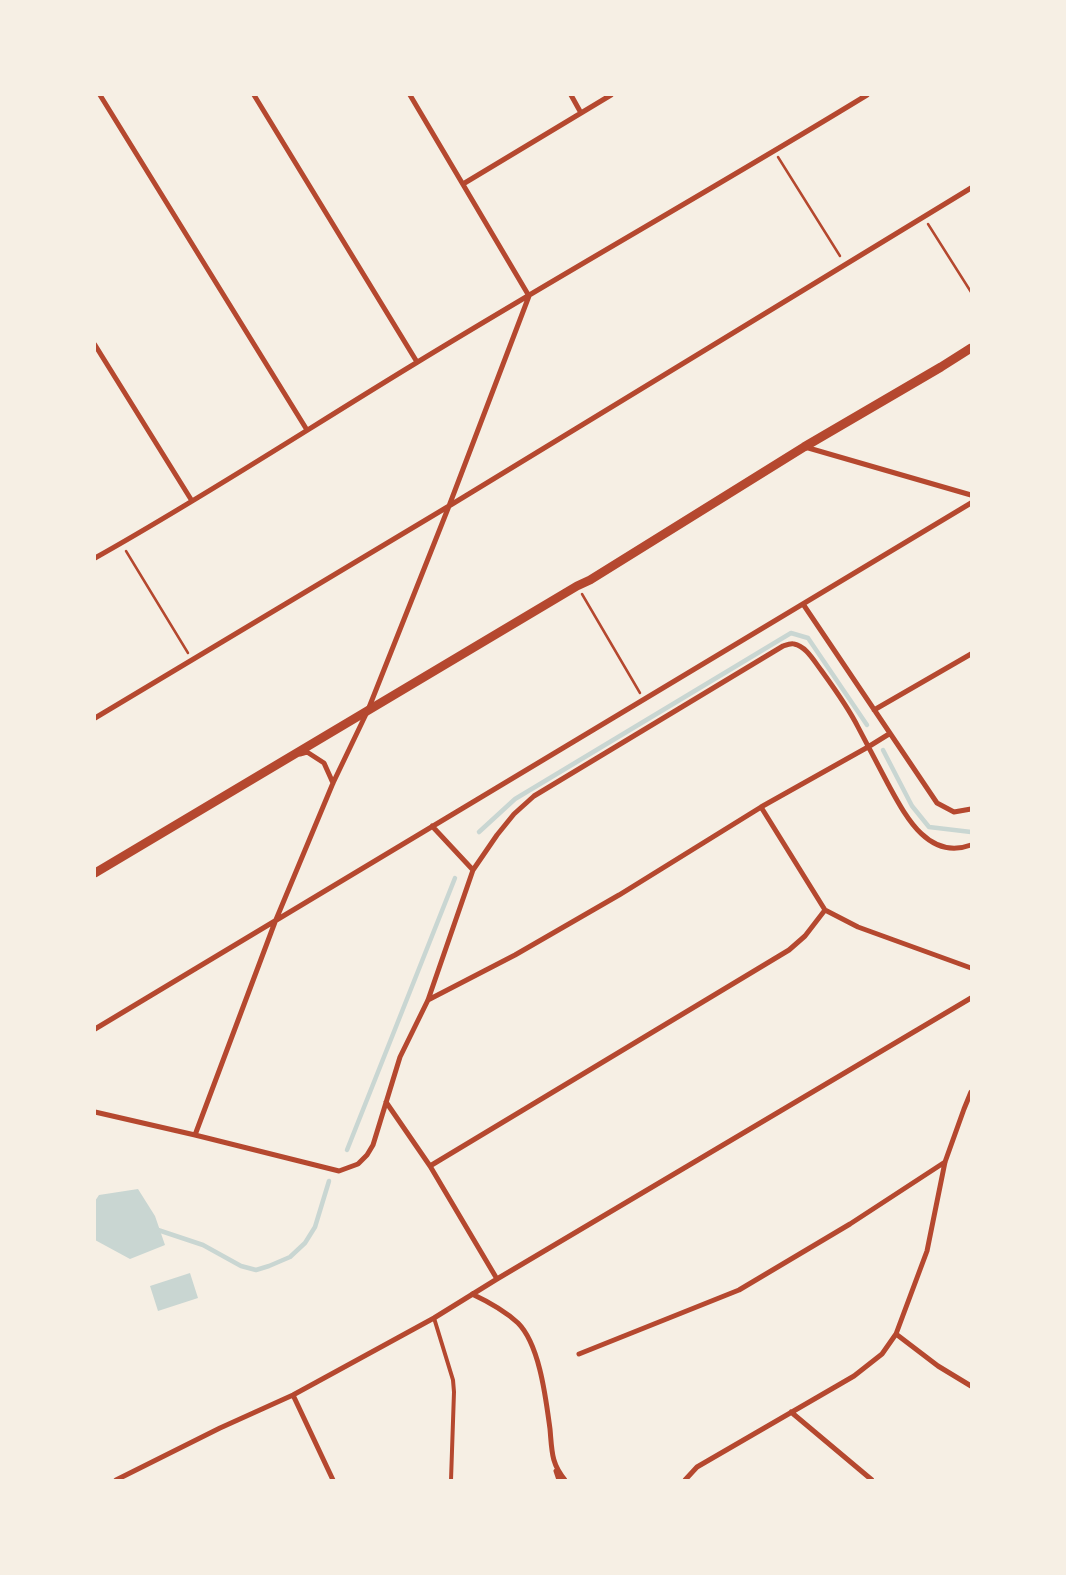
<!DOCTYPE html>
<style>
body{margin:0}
#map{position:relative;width:1066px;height:1575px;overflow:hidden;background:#f6efe4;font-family:Rubik,sans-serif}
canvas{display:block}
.frame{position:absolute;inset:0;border:96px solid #f6efe4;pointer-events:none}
</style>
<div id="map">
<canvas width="1066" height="1575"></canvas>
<div class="frame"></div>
</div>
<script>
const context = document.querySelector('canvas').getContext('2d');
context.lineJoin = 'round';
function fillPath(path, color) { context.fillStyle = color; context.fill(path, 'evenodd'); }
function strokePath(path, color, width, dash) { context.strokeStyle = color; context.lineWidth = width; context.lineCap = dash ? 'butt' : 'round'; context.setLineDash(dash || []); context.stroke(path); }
const water = new Path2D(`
 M138 1189 155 1216 165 1245 130 1259 95 1240V1201L99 1195Z
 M190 1273 198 1298 158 1311 150 1286Z`);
const stream = new Path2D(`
 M883 750 912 806 929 827 971 832
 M479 832 515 799 791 633 808 638 867 725
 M347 1150 455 878
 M155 1229 203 1245 241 1266 256 1270 269 1266 290 1257 305 1243 315 1227 329 1181`);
const path = new Path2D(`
 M778 157 840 256
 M928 224 971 292
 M126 551 188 653
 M582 594 640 693`);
const service = new Path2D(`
 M434 1318 453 1380 454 1392 451 1480`);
const minor = new Path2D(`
 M100 95 307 430
 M254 95 417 362
 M571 95 581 113
 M463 184 611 95
 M95 345 192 501
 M805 447 971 495
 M95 558C204 497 309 428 416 363 565 272 718 186 867 95
 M803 604 937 803 954 812 971 809
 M874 710 971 654
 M95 718 449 506 971 188
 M300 754 307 752 324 763 333 783
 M761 807 825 910 858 927 971 968
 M432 826 473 870
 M428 1000 515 955 619 895 761 807 868 747 889 734
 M95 1029 971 503
 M386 1102 430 1166 497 1279
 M95 1112 195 1135 339 1171 358 1164 367 1155 373 1145 400 1057 428 1000 473 870 497 835 514 814 534 796 783 646C786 645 791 643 794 644 806 646 814 661 821 670 834 688 848 707 858 727 868 746 878 765 888 784 905 815 928 861 971 845
 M195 1135 275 922 333 783 368 710 449 506 529 296 410 95
 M430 1166 789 950 805 936 825 910
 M472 1294C489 1302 504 1310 518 1323 540 1345 546 1400 550 1429 552 1451 551 1463 565 1480
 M896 1334 938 1366 971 1386
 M579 1354 739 1290 850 1224 945 1162
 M293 1395 333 1480
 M791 1412 872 1480
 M556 1471 559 1480
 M116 1480 220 1428 293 1395 434 1318 497 1279 971 998
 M685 1480 697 1467 854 1376 882 1354 896 1334 927 1251 945 1162 964 1109 971 1092`);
const tertiary = new Path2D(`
 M95 873 577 586 590 580 804 447 941 367 971 348`);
fillPath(water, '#c9d6d2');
strokePath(stream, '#c9d6d2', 4.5);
strokePath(path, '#b5482f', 2.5);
strokePath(service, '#b5482f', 4);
strokePath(minor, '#b5482f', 5);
strokePath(tertiary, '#b5482f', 9);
</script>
